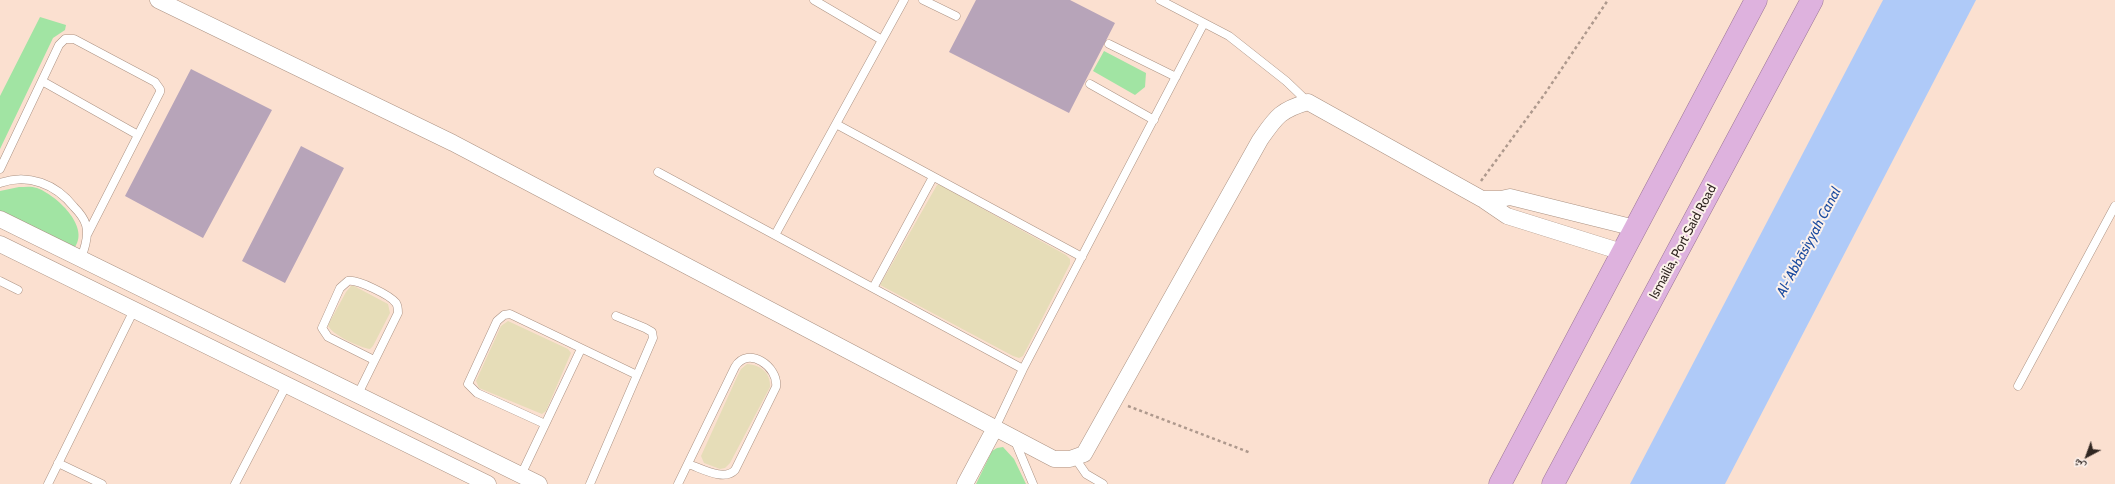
<!DOCTYPE html>
<meta charset="utf-8">
<style>
body{margin:0}
#map{position:relative;width:2115px;height:484px;overflow:hidden;background:#fbe0d0;font-family:Cabin,"Noto Naskh Arabic",sans-serif}
canvas{display:block}
.north{position:absolute;left:2067px;top:436px;width:40px;height:40px;-webkit-text-stroke:3px #fcf1eb;paint-order:stroke;rotate:221deg;font-size:11px;font-weight:700;line-height:16px;text-align:center;color:#302621}
.north::after{content:'';display:block;margin:auto;width:14px;height:18px;background:#302621;clip-path:polygon(50% 0,100% 100%,50% 72%,0 100%)}
</style>
<div id="map">
<canvas width="2115" height="484"></canvas>
<div class="north">ش</div>
</div>
<script>
const context = document.querySelector('canvas').getContext('2d');
context.lineJoin = 'round';
function fillPath(path, color) { context.fillStyle = color; context.fill(path, 'evenodd'); }
function strokePath(path, color, width, dash) { context.strokeStyle = color; context.lineWidth = width; context.lineCap = dash ? 'butt' : 'round'; context.setLineDash(dash || []); context.stroke(path); }
function drawText(font, color, halo, rows, align = 'center') {
  context.font = font + ' Cabin,sans-serif'; context.lineWidth = 4; context.setLineDash([]); context.textBaseline = 'middle'; context.strokeStyle = halo; context.fillStyle = color; for (const [text, x, y, turn = 0] of rows) {
    context.save(); context.translate(x, y); context.rotate((+turn || 0) * Math.PI / 180); context.textAlign = isNaN(turn) ? turn : align; if (halo) context.strokeText(text, 0, 0); context.fillText(text, 0, 0); context.restore();
  }
}
const green = new Path2D(`
 M40 17 66 25 65 30 53 38 0 149V96Z
 M1104 51 1146 73 1145 87 1135 95 1093 71Z
 M19 187C25 187 31 186 37 188 56 195 90 226 75 247L73 248 0 211V191Z
 M1003 447 1014 459 1026 484H976L992 451 997 448Z`);
const sand = new Path2D(`
 M937 185H940L1066 255 1070 259V264L1023 356 1019 358 1013 356 880 285Z
 M351 286H354L388 304 390 313 373 346 370 349C361 348 330 334 328 325L346 292Z
 M508 321 568 349 571 353 546 411 542 414 479 388 476 381 501 326Z
 M747 364C761 365 771 373 770 387L730 463 725 468 720 469 704 463 701 456 737 377 741 369Z`);
const water = new Path2D(`
 M1883 0H1976L1725 484H1630Z`);
const building = new Path2D(`
 M976 0H1070L1115 23 1069 113 949 52Z
 M191 69 272 110 203 238 125 196Z
 M301 146 344 168 285 283 242 261Z`);
const path = new Path2D(`
 M1481 181 1544 95 1608 0
 M1128 406 1251 453`);
const service = new Path2D(`
 M814 0 882 40
 M923 0 956 16
 M1160 0 1229 36 1286 81 1308 102
 M1109 44 1176 77
 M42 81 138 135
 M1090 84 1154 120
 M836 124 1082 257
 M0 169 59 45 65 39H74L155 82 160 89V92L87 235
 M658 172 1023 369
 M0 183C28 173 56 184 74 207 79 212 84 218 86 225 89 236 85 248 81 258
 M775 235 904 0
 M0 281 18 290
 M873 288 933 177
 M2018 386 2115 206
 M357 396 398 313C398 309 398 306 396 303 390 295 357 279 348 281L340 288 322 328 328 337 374 360
 M545 424 477 393 468 384 497 321 504 315 510 314 637 375
 M995 428 1023 369 1204 23
 M1015 441 1033 484
 M1075 458 1086 474 1103 484
 M58 463 102 484
 M521 475 581 349
 M48 484 134 310
 M235 484 286 386
 M590 484 653 338 652 332 645 328 616 316
 M678 484 735 367C748 345 779 367 776 387L735 470C724 482 701 468 688 464`);
const minor = new Path2D(`
 M158 0 453 143 995 428
 M1482 199H1501L1510 197 1635 228
 M0 219 539 484
 M0 244 488 484
 M965 484 995 428 1054 459H1070L1084 454 1260 140C1276 117 1280 110 1308 102L1482 199 1507 216 1622 252`);
const trunk = new Path2D(`
 M1500 484 1756 0
 M1553 484 1812 0`);
const streetNames = [
 ["Ismailia, Port Said Road",1683,242,-62]
];
const waterNames = [
 ["Al-ʿAbbāsiyyah Canal",1809,242,-62]
];
fillPath(green, '#a1e4a3');
fillPath(sand, '#e6ddb8');
fillPath(water, '#afcaf8');
fillPath(building, '#b7a4b9');
strokePath(service, '#ab9283', 9);
strokePath(minor, '#ab9283', 17);
strokePath(trunk, '#9b7596', 23);
strokePath(path, '#ae998d', 2.5, [3, 3]);
strokePath(service, '#fff', 8);
strokePath(minor, '#fff', 16);
strokePath(trunk, '#deb2de', 22);
drawText('13px', '#302621', '#fcf1eb', streetNames);
drawText('italic 14px', '#1b4ba0', '#fcf1eb', waterNames);
</script>
